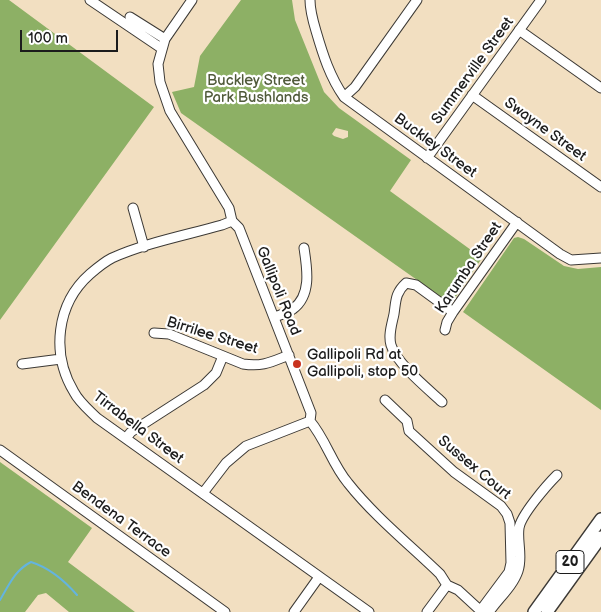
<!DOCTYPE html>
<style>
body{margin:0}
#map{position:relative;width:601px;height:612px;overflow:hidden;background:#f2dfc1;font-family:"Balsamiq Sans",sans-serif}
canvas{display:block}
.scale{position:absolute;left:20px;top:30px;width:98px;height:22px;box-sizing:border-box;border:2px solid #1c1c1c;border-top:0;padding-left:6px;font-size:15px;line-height:18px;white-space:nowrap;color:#1c1c1c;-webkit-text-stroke:4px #fff;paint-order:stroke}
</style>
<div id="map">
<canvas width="601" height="612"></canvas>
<div class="scale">100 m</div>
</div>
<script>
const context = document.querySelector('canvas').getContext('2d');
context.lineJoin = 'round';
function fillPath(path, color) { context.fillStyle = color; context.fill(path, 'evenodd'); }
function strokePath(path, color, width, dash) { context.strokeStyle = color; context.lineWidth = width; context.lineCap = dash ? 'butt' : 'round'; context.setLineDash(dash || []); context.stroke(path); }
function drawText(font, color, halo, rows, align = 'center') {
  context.font = font + ' "Balsamiq Sans",sans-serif'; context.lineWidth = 4.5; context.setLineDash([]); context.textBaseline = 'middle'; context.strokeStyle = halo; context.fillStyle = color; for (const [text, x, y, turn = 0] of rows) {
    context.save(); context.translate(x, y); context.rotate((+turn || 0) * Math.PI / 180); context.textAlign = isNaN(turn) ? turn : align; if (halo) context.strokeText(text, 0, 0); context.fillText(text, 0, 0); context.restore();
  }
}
const forest = new Path2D(`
 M0 0H9L154 107 0 320Z
 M241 0H292L295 20 324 92 339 108 411 160 390 191 482 258 451 304 181 113 172 92 194 87 200 56ZM336 128 348 131V137L343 139 334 136 332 134Z
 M518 237 524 239 564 266 578 269 601 267V410L463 312 514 238Z
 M0 462 92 528 68 562 135 612H69L46 593 38 595 25 612H0Z`);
const stream = new Path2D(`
 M0 600C9 585 15 570 31 562 50 568 64 580 77 595`);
const minor = new Path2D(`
 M90 0 161 48
 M192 0 165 39 158 64 160 82 170 111 229 208 232 221 239 228 311 413 310 421C326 440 332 464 348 483 374 516 410 545 440 574L447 585 458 590 482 612
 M310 0C310 11 313 21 316 31 323 55 330 77 344 97L560 254 571 260 601 258
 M130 17 165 39
 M519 30 601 88
 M472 95 601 187
 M344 97 355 87 417 0
 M427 158 541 0
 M133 208 144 247
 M232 221 222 225C187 235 145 243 112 258 104 262 97 268 90 274 56 304 51 354 74 392 79 402 89 410 97 418L369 612
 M274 317C280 315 288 313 293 309 312 295 307 268 304 248
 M445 330 447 322 453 312 517 222
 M154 333 169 334 243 364C263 367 271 362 289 355
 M22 364 61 359
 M385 400 407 421 409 431 454 472 501 506 507 514 510 523 511 563 509 572 480 611
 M442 402C428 389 396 363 391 345 388 335 392 324 394 314 396 301 395 293 406 283L416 285 453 312
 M126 438 131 432 204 385 216 373 223 356
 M0 450 225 612
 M203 493 226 463 246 446 310 421
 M294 612 319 577
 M427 612 447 585
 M489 612C498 599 513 586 518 571 523 557 517 542 519 528 521 515 547 485 557 475`);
const major = new Path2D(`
 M534 612 601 519
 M547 612 601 537`);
const markers = [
 [297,364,5,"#c8321e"]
];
const shields = [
 [570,562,28]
];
const shieldNames = [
 ["20",570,562]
];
const streetNames = [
 ["Summerville Street",473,71,-54],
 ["Swayne Street",545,130,36],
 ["Buckley Street",435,146,36],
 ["Karumba Street",469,268,-56],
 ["Gallipoli Road",278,291,68],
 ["Birrilee Street",212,336,17],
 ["Tirrabella Street",138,428,37],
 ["Sussex Court",474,468,40],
 ["Bendena Terrace",121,520,36]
];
const parkNames = [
 ["Buckley Street",256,81],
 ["Park Bushlands",256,98]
];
const poiNames = [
 ["Gallipoli Rd at",307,355],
 ["Gallipoli, stop 50",307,372]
];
fillPath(forest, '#8db065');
strokePath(stream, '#64b4df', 2);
strokePath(minor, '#3c3935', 11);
strokePath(major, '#3c3935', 14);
strokePath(minor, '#fff', 9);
strokePath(major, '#fff', 11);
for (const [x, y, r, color] of markers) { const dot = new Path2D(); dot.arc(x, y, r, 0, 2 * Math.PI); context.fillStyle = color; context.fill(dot); strokePath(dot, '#fff', 2); }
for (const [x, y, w] of shields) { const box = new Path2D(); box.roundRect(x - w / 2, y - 11.5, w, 23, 4); context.fillStyle = '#fff'; context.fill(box); strokePath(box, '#1c1c1c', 1); }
drawText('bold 14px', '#1c1c1c', null, shieldNames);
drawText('15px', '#1c1c1c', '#fff', streetNames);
drawText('15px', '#505a3a', '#fff', parkNames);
drawText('15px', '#1c1c1c', '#fff', poiNames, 'left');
</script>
